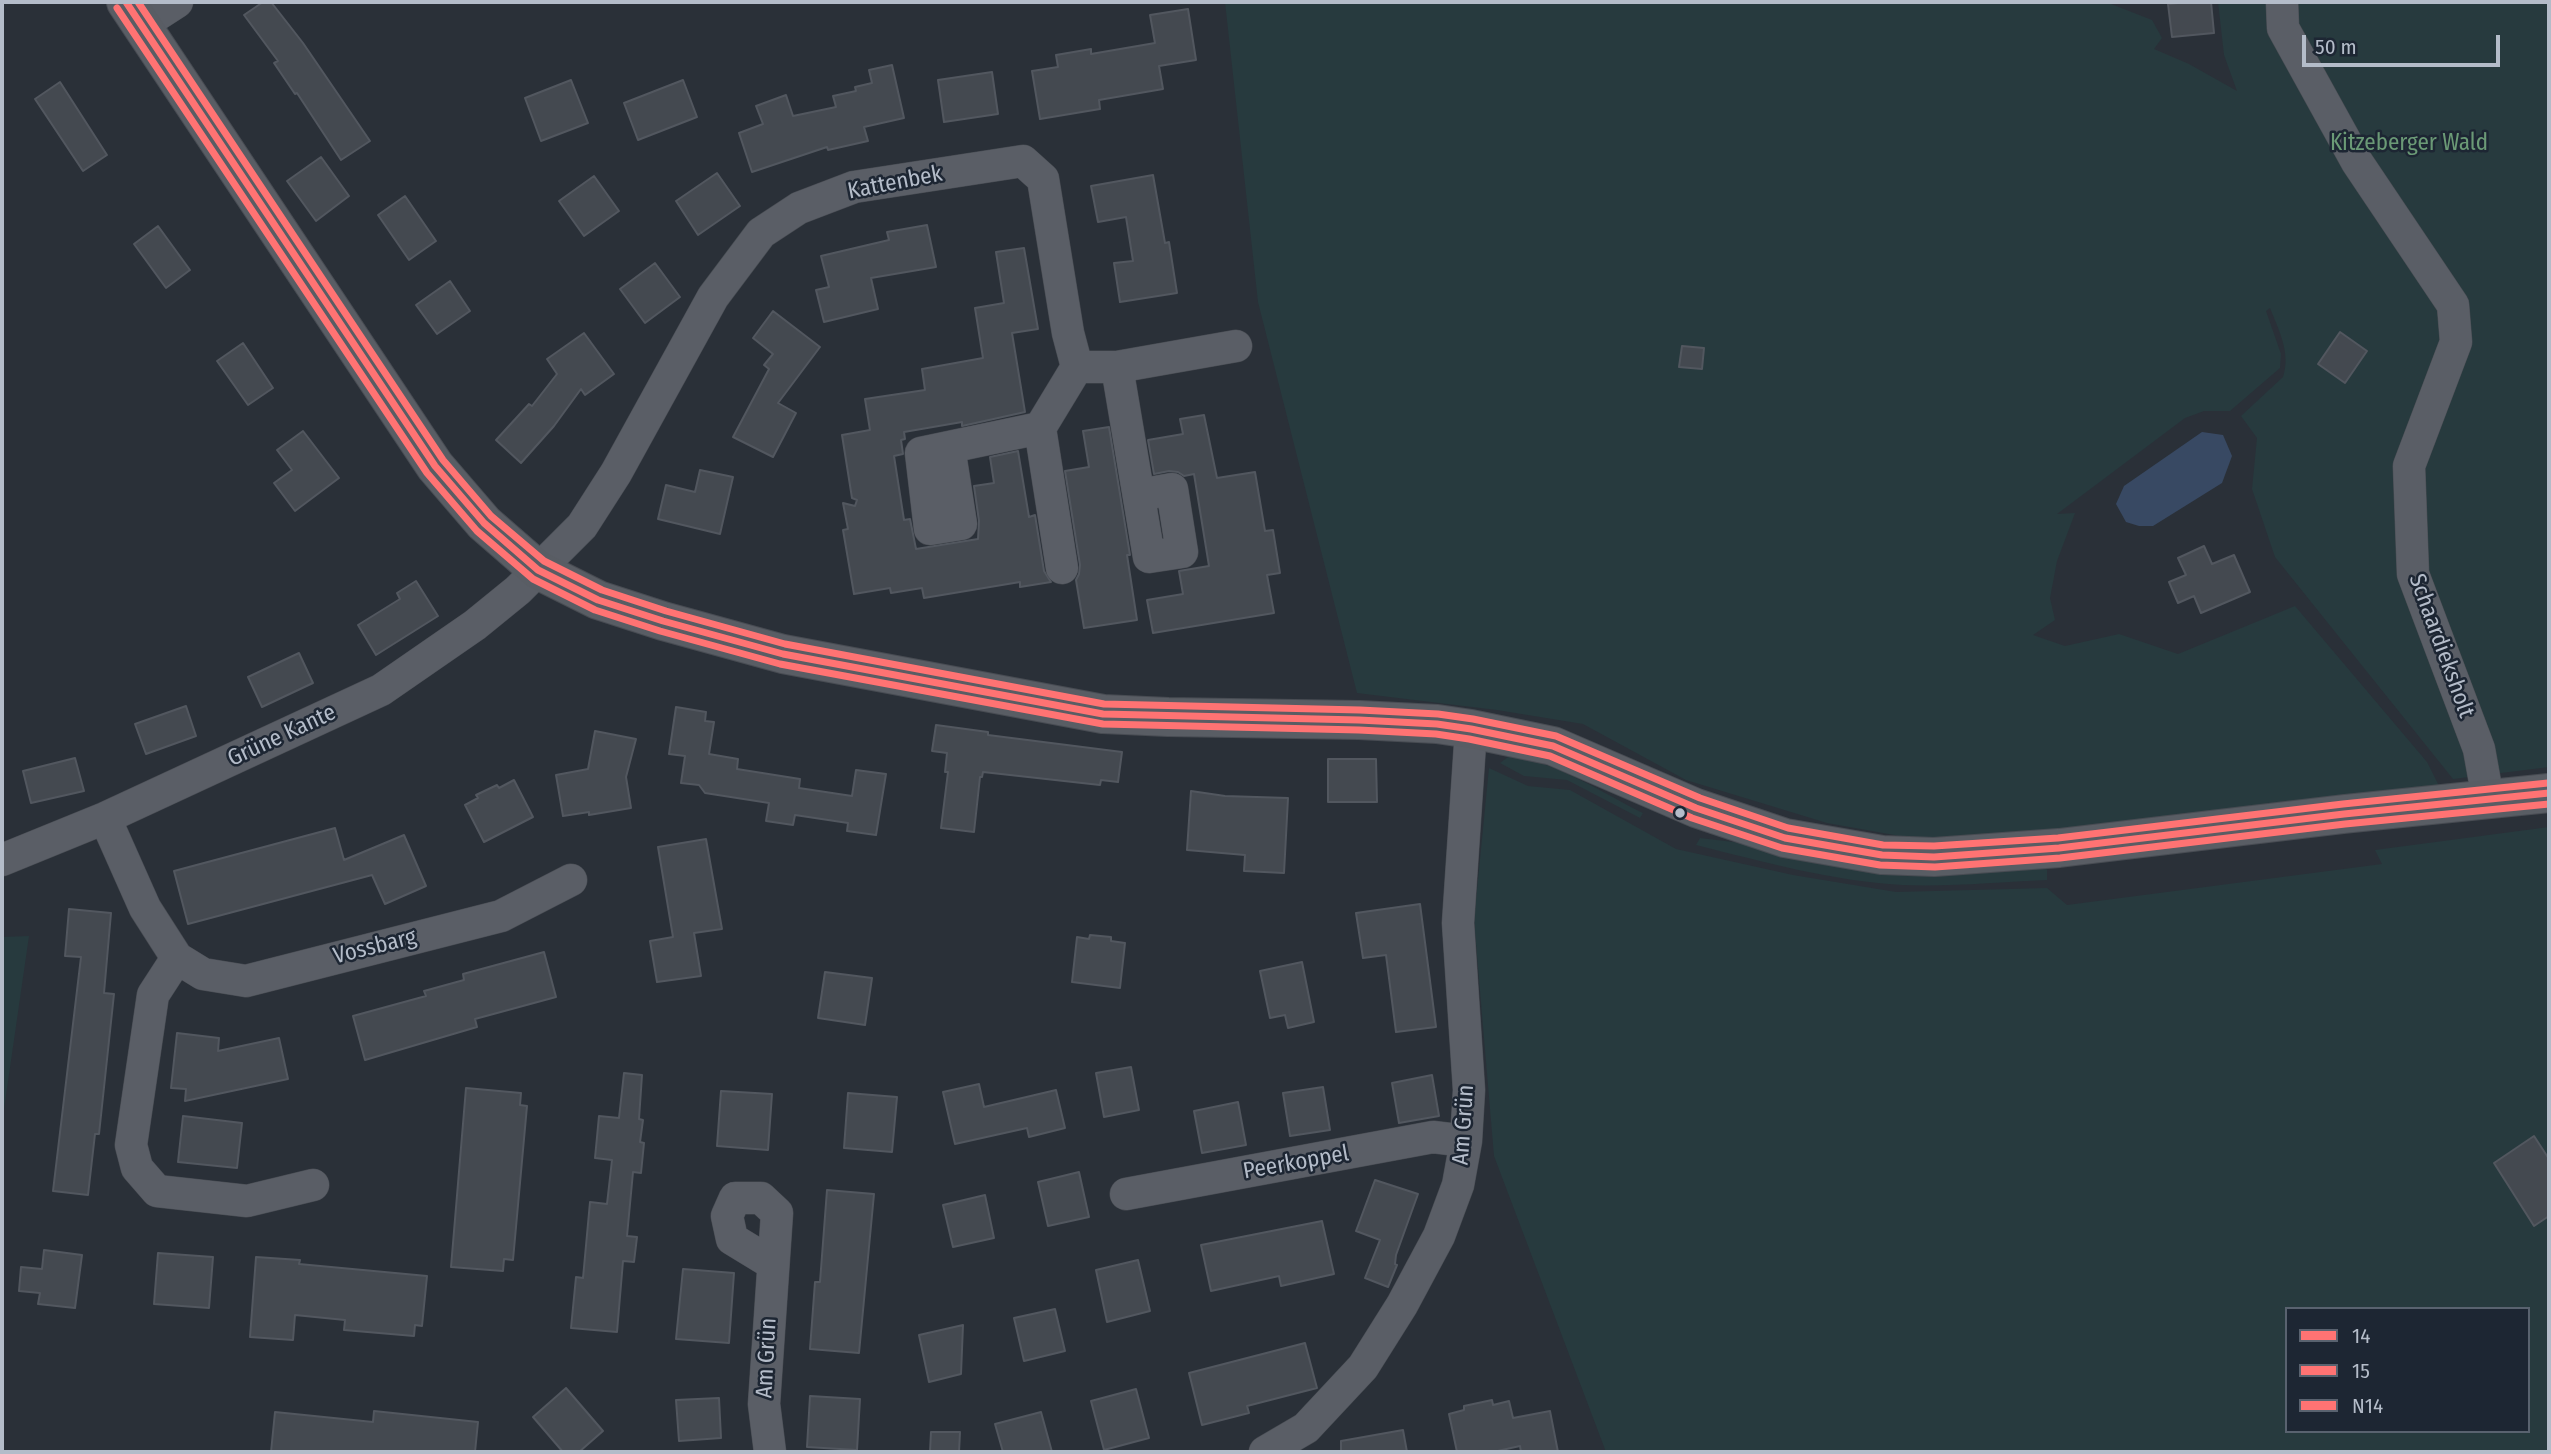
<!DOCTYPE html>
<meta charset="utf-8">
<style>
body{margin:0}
#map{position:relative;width:2551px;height:1454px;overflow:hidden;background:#2a3038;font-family:"Fira Sans Condensed",sans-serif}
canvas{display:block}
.frame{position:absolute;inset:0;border:4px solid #b4bcc9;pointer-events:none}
.legend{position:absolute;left:2285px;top:1307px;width:245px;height:126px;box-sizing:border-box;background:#1d2633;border:2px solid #59626f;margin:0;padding:9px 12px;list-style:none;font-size:21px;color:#b4bcc9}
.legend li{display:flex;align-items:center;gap:14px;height:35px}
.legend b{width:35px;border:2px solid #59626f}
.scale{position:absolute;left:2302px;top:35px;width:198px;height:32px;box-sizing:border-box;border:4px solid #b4bcc9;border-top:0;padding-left:9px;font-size:21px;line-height:24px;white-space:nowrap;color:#b4bcc9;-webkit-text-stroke:5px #1d2633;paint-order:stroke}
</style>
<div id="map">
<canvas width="2551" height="1454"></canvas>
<div class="frame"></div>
<ul class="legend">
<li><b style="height:9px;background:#ff7373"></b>14</li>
<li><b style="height:9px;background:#ff7373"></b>15</li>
<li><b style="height:9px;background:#ff7373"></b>N14</li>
</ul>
<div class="scale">50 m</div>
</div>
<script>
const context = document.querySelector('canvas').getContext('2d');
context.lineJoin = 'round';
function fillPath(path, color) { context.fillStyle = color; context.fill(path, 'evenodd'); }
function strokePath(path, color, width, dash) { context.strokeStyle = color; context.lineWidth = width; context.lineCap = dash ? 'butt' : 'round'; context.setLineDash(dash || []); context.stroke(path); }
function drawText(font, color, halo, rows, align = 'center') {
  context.font = font + ' "Fira Sans Condensed",sans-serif'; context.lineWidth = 5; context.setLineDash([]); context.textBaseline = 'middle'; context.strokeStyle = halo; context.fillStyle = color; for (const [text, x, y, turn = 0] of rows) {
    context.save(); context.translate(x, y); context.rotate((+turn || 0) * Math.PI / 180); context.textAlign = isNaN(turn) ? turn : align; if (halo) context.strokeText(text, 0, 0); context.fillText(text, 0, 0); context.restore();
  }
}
const green = new Path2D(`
 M1225 2H2106L2152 20 2162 38 2154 49 2189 64 2237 91 2224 55 2218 2H2549V767L2453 779 2275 557 2252 489 2257 438 2241 416 2283 377C2291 353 2279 331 2270 308L2266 311 2281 354 2280 368 2230 411H2204L2185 418 2057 514 2075 513 2057 561 2050 598 2055 620 2033 635 2065 646 2119 634 2178 654 2295 606 2427 762 2439 786 2028 834 1928 841 1827 823 1686 780 1583 724 1497 710 1357 693 1258 302Z
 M1508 757C1545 755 1608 796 1643 813L1640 818 1567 780 1524 776 1500 763Z
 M1489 768 1528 786 1570 790 1676 849 1793 875 1896 892 2047 888 2067 905 2382 864 2375 850 2549 827V1452H1606L1494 1156 1474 920ZM2287 1309H2528V1431H2287Z
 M1700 838 1775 847 2047 864V880C1999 882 1951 887 1902 885 1832 881 1764 862 1696 845Z
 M29 936 2 1123V937Z`);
const water = new Path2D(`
 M2202 432 2223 435 2232 456 2222 483 2153 526H2139L2126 522 2116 504 2124 486Z`);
const building = new Path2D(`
 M263 2H271L303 43 370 141 341 160 297 93 295 94 274 63 278 61 244 15Z
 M2189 2H2211L2214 33 2172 37 2168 4Z
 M1188 9 1196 60 1159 66 1163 89 1099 100 1100 109 1040 119 1032 71 1058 67 1056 55 1091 49V54L1155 43 1150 15Z
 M892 65 904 118 864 127 868 141 828 150 827 147 752 172 739 133 763 124 756 106 786 95 793 116 836 107 833 96 856 91 855 87 872 83 869 70Z
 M992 72 998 114 944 122 938 80Z
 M571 80 588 123 541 141 525 98Z
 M683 80 697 117 638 140 624 103Z
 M60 82 107 155 83 171 35 99Z
 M321 157 349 196 316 221 287 181Z
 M717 173 740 206 698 235 676 201Z
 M1153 175 1165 243 1169 242 1177 293 1120 302 1114 263 1133 261 1126 217 1098 222 1091 186Z
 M594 176 619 211 584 236 559 201Z
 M405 196 436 241 409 260 378 215Z
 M927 225 936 267 871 278 878 309 824 322 816 290 829 287 821 256 889 240 887 232Z
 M158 226 190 270 166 288 134 244Z
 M1024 248 1038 329 1012 333 1025 412 962 426V422L904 432 905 439 901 440 903 454 894 456 904 520 910 519 916 549 978 539 979 521 974 486 994 483 990 457 1018 451 1029 517 1035 515 1044 571 1051 582 1020 587V582L924 598 922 588 891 593 890 588 854 594 843 530 848 529 843 503 855 506 857 500 852 498 842 435 870 430 865 399 925 390 922 369 983 358 975 308 1004 303 996 252Z
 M655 263 680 297 645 323 620 289Z
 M450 281 470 311 437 334 416 305Z
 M773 311 820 347 778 403 796 413 773 457 733 437 769 369 764 365 773 354 753 338Z
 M2340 332 2367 351 2345 383 2318 364Z
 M584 333 614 374 585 395 581 389 554 426 521 463 496 440 529 404 532 406 557 374 547 359Z
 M243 343 273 388 248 405 217 361Z
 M1682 346 1704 348 1702 369 1679 367Z
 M1204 415 1217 478 1255 472 1265 531 1273 530 1280 573 1267 575 1274 613 1153 633 1147 600 1183 594 1179 571 1209 566 1194 474 1184 476 1178 472 1169 471 1154 474 1148 440 1183 434 1180 419Z
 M1109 427 1130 555H1127L1137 620 1084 628 1076 580 1079 574 1080 565 1065 471 1089 467 1083 431Z
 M303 431 339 478 295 511 274 483 292 470 277 450Z
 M700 470 733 477 720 534 658 519 666 485 695 492Z
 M2204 546 2212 564 2234 555 2250 592 2201 613 2194 596 2178 603 2169 582 2186 575 2178 558Z
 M416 581 438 616 376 655 358 625 400 599 397 593Z
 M299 653 313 683 262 707 248 677Z
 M186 706 196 736 146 754 135 724Z
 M676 707 706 712 705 721 714 722 709 754 738 759 737 769 800 779 799 788 852 796 856 770 886 774 876 835 847 831 848 823 795 815 793 825 766 821 769 803 705 793 699 785 681 783 685 756 669 754Z
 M936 725 988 732V735L1122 752 1118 782 1101 780 1100 785 983 772 982 777H980L974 832 941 828 948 772H945L947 753 932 751Z
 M595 731 636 739 626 777 631 808 589 815V812L563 816 556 775 588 769Z
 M75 758 84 791 31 803 23 771Z
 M1328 759H1376L1377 802H1328Z
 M514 780 533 817 484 842 465 805 478 798 476 795 497 785 499 788Z
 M1191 791 1225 796 1288 798 1284 873 1244 871 1245 855 1187 850Z
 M335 828 344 860 404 835 426 886 385 904 372 875 188 924 174 871Z
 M706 839 722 929 694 933 701 976 657 982 650 941 673 937 658 847Z
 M1420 904 1436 1027 1396 1032 1386 955 1363 958 1356 913Z
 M69 909 111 913 104 993 114 994 99 1134H95L88 1195 53 1191 81 957 65 956Z
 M1090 935 1111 937V941L1125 943 1120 988 1072 982 1077 937 1089 939Z
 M544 952 556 997 475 1019 477 1027 365 1060 353 1016 426 996 424 991 464 980 463 974Z
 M1302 962 1314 1022 1288 1028 1285 1015 1270 1018 1260 971Z
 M825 972 872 978 865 1025 818 1018Z
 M177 1033 219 1038 218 1051 279 1038 288 1079 185 1101 186 1089 171 1088Z
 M1131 1067 1139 1110 1104 1117 1096 1073Z
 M624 1073 642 1075 639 1119 643 1120 640 1142 644 1143 641 1173 633 1172 627 1236 637 1237 634 1262 623 1261 617 1332 571 1328 576 1277 583 1278 590 1202 607 1204 612 1160 595 1158 599 1116 619 1118Z
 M1432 1075 1439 1116 1399 1123 1392 1083Z
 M979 1084 984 1107 1056 1090 1065 1128 1029 1137 1027 1128 955 1144 943 1092Z
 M1323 1087 1330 1130 1290 1136 1283 1093Z
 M466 1088 521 1093 520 1105 527 1106 513 1260 504 1259 503 1271 451 1267Z
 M721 1091 772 1094 768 1150 717 1146Z
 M848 1093 897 1097 892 1152 844 1148Z
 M1238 1102 1246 1145 1202 1153 1194 1111Z
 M183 1116 242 1123 237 1168 178 1162Z
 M2534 1136 2549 1159V1216L2534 1226 2494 1163Z
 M1079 1172 1089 1217 1048 1226 1038 1182Z
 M1375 1180 1418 1194 1396 1255 1395 1264 1397 1265 1388 1287 1365 1278 1380 1240 1356 1231Z
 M827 1190 874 1194 859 1353 810 1349 815 1282H820Z
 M985 1195 994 1238 953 1247 943 1205Z
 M1322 1221 1334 1274 1281 1286 1279 1276 1211 1291 1201 1245Z
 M44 1250 82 1255 75 1308 38 1304 40 1293 19 1291 21 1267 42 1269Z
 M158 1253 213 1257 209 1308 154 1304Z
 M256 1257 300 1260 299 1264 427 1276 422 1326 415 1325 414 1336 344 1330 345 1320 295 1315 293 1340 250 1337Z
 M1138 1260 1150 1311 1107 1322 1096 1270Z
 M683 1269 734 1273 729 1343 676 1339Z
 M1055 1309 1065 1351 1024 1361 1014 1318Z
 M963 1325 961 1374 929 1382 919 1335Z
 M1305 1343 1317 1388 1247 1406 1249 1413 1202 1425 1189 1373Z
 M566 1388 603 1431 579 1452H563L533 1417Z
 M1136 1389 1149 1438 1104 1450 1091 1401Z
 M810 1396 860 1399 857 1450 807 1447Z
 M719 1398 721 1438 679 1441 676 1400Z
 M1492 1400 1493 1405 1509 1401 1513 1418 1550 1411 1558 1452H1521L1520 1446 1493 1452H1457L1449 1414 1464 1410V1406Z
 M374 1411 478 1422 475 1452H271L275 1412 373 1422Z
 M1041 1412 1052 1452H1003L995 1424Z
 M1403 1430 1407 1452H1341V1441Z
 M931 1432H960L959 1452H930Z`);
const street = new Path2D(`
 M2282 2 2283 28 2357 162 2453 305 2456 342 2409 466 2413 574 2479 749 2488 799
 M143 24 177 2
 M1117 367 1149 557 1182 552 1172 489 1139 495
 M949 447 961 524 930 529 921 453 1040 428
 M1062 568 1040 428 1077 367
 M105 818 145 908 177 958 203 974 246 981 501 916 571 880
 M2 860 105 818 381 690 475 625 518 590 582 526 616 473 713 297 761 233 799 208 854 187 1023 161 1043 179 1068 333 1077 367H1117L1236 346
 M177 958 153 995 131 1145 137 1168 157 1191 247 1201 313 1185
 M1126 1194 1433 1137 1466 1141
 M770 1452 764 1404 777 1213 761 1198H735L727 1216 732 1239 773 1264
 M1265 1452 1306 1428 1363 1367 1402 1305 1439 1236 1458 1185 1466 1141 1469 1090 1458 923 1471 729`);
const secondary = new Path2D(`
 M126 2 435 466 484 523 538 570 598 600 663 621 783 654 1103 714 1168 717 1359 720 1437 724 1471 729 1553 746 1696 808 1785 838 1882 855 1934 857 2059 848 2344 814 2549 793`);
const bus1 = new Path2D(`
 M126 2 435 466 484 523 538 570 598 600 663 621 783 654 1103 714 1359 720 1437 724 1471 729 1553 746 1696 808 1785 838 1882 855 1934 857 2059 848 2344 814 2549 793`);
const bus2 = new Path2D(`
 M117 8 427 473 477 531 533 579 595 610 660 631 780 664 1103 724 1359 730 1436 734 1469 739 1550 756 1692 818 1782 848 1880 865 1935 867 2060 858 2345 824 2549 804`);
const bus3 = new Path2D(`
 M138 2 443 460 491 516 544 561 602 590 666 611 785 644 1104 704 1360 710 1438 714 1473 719 1556 736 1700 798 1788 828 1883 845 1934 846 2058 838 2343 804 2548 783`);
const markers = [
 [1680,813,6,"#b4bcc9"]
];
const parkNames = [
 ["Kitzeberger Wald",2409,144]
];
const streetNames = [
 ["Kattenbek",895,183,-11],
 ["Schaardieksholt",2441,646,70],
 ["Grüne Kante",282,736,-25],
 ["Vossbarg",375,947,-14],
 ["Am Grün",1464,1125,-86],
 ["Peerkoppel",1296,1163,-10],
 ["Am Grün",767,1358,-87]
];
fillPath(green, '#273a3e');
fillPath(water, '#384963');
fillPath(building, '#444950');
strokePath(building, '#52575f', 2);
strokePath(street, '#484c53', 33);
strokePath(secondary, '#484c53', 40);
strokePath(street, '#5a5e66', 32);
strokePath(secondary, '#595d64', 38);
strokePath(bus1, '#ff7373', 7);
strokePath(bus2, '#ff7373', 7);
strokePath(bus3, '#ff7373', 7);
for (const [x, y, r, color] of markers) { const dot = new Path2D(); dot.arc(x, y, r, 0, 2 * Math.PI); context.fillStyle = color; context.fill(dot); strokePath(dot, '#1d2633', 2.5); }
drawText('23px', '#6b9a76', '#1d2633', parkNames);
drawText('23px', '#b4bcc9', '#1d2633', streetNames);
</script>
